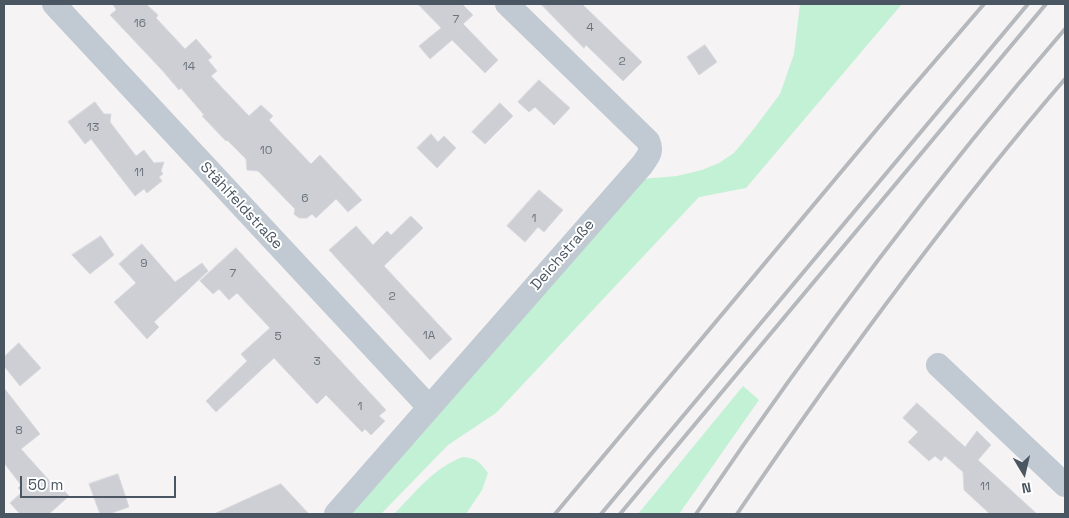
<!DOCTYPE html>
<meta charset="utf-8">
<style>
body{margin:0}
#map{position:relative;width:1069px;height:518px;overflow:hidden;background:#f5f3f3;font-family:"Space Grotesk",sans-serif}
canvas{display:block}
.frame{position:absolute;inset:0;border:5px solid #4a5661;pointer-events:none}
.north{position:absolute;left:999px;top:448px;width:50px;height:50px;-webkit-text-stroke:4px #fff;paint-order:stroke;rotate:171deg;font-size:14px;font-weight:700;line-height:20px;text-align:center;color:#4a5661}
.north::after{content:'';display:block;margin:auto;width:18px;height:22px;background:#4a5661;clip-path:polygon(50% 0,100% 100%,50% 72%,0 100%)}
.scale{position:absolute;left:20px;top:476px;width:156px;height:22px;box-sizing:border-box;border:2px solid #4a5661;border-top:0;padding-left:6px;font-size:15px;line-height:18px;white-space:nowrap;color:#4a5661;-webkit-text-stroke:4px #fff;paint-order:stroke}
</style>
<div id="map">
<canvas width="1069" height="518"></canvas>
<div class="frame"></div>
<div class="north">N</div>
<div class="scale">50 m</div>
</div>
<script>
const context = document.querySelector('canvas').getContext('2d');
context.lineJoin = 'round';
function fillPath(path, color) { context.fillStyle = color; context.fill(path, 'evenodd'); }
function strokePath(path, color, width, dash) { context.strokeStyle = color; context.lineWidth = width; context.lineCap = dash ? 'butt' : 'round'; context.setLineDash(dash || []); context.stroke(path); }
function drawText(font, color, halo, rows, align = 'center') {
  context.font = font + ' "Space Grotesk",sans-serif'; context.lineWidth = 4; context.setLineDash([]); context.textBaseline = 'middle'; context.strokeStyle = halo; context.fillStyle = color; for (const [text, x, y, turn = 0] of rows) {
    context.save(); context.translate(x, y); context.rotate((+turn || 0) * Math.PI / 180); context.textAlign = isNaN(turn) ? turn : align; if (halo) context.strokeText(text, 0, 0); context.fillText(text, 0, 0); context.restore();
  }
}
const green = new Path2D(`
 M800 4H902L746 188 699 197 496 413 448 445 381 514H348L642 179 677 176 702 170 719 163 734 153 753 130 780 94 794 54Z
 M743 386 759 400 679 514H638Z
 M463 457C476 458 480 462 488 473L482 490 466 514H394C415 493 434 467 463 457Z`);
const building = new Path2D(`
 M113 4H146L158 15 156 18 185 49 196 39 212 57 208 60 217 71 211 76 249 116 261 105 273 116 269 120 311 164 320 155 362 200 348 212 336 199 316 218 312 214 307 218H299L294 214 295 209 258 171 247 170 246 159 227 140 226 141 202 116 204 115 181 88 179 90 161 69 110 15 116 10Z
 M418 4H462L473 15 463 24 498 60 485 73 452 40 430 59 419 46 441 28Z
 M541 4H582L642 62 623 81 586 45 584 48Z
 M705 45 717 62 699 75 687 57Z
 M539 80 570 108 554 125 535 107 529 112 518 102Z
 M95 102 104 114H111L110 122 136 156 144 150 154 163 164 162 161 171 163 174 159 177 162 181 147 193 144 189 135 196 91 139 85 144 68 122Z
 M500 103 513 116 485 144 472 132Z
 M431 134 438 142 444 136 456 148 437 168 417 148Z
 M539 190 563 210 544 232 538 227 525 242 507 226Z
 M411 216 423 228 384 266 452 339 430 360 329 250 356 226 373 245 387 231 391 235Z
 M101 236 114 255 90 274 72 255Z
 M142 244 175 282 202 263 208 271 154 322 159 327 147 339 114 302 136 283 119 264Z
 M236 248 386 410 379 416 385 421 371 435 365 429 362 432 326 395 317 404 274 358 216 412 206 401 247 361 241 354 270 328 237 293 229 300 219 289 213 294 200 281Z
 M19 343 41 368 20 386 4 366V357Z
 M4 388 40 434 21 449 55 487 58 484 69 496 49 514H20L10 503 22 492 18 488 21 485 4 463Z
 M917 403 965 447 977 431 991 445 978 460 1037 514H990L964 490 963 472 945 456 941 461 935 456 929 461 908 442 918 432 903 418Z
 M118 474 129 507 109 514H100L89 484Z
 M281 484 309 514H214L260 493Z`);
const minor = new Path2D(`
 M54 4 429 407
 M938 365 1065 485
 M336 514 642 165C648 156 653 152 648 141L507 4`);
const rail = new Path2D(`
 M555 514 898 104 984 4
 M601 514 1028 4
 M620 514 1046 4
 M696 514C810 346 932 183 1065 29
 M737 514C839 364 947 216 1065 79`);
const numberNames = [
 ["7",456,20],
 ["16",140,24],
 ["4",590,28],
 ["2",622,62],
 ["14",189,67],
 ["13",93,128],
 ["10",266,151],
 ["11",139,173],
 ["6",305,199],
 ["1",534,219],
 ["9",144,264],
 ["7",233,274],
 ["2",392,297],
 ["1A",429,336],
 ["5",278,337],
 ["3",317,362],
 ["1",360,407],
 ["8",19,431],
 ["11",985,487]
];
const streetNames = [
 ["Stählfeldstraße",241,206,47],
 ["Deichstraße",563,255,-49]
];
fillPath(green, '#c3f1d5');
fillPath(building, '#cdcfd5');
strokePath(building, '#d7d9de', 1);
strokePath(minor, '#c1cad2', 24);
strokePath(rail, '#b5b8bd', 4);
drawText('12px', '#6b747e', null, numberNames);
drawText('15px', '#4a5661', '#fff', streetNames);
</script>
